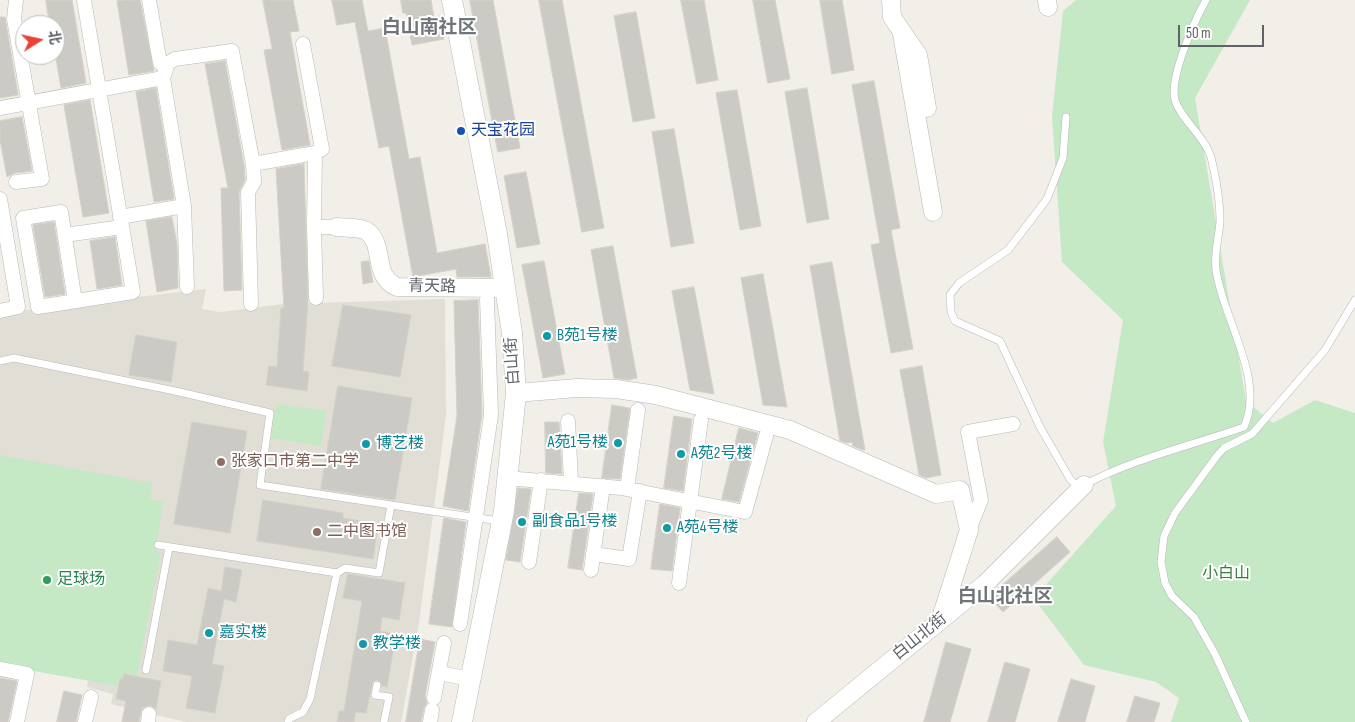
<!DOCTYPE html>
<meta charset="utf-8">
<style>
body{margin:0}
#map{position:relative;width:1355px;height:722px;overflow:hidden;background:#f1efe8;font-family:"Sofia Sans Condensed","Noto Sans SC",sans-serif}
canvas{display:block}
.north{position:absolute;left:15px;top:15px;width:50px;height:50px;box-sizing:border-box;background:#fff;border:1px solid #bfc1c3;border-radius:50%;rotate:80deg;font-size:14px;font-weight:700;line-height:20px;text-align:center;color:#5f6368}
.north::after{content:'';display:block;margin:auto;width:18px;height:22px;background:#ea4335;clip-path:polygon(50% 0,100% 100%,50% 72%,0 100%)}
.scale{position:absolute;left:1178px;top:25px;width:86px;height:22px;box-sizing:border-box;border:2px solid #5f6368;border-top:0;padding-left:6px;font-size:15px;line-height:18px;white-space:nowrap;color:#5f6368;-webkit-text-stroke:4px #fff;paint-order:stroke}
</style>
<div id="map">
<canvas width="1355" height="722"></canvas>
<div class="north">北</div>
<div class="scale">50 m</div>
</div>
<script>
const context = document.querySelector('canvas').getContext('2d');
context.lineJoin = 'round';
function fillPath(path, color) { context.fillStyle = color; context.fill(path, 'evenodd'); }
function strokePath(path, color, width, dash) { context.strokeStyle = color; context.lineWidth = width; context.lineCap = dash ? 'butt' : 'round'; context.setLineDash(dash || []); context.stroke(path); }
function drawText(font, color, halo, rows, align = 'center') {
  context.font = font + ' "Sofia Sans Condensed","Noto Sans SC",sans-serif'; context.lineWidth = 4; context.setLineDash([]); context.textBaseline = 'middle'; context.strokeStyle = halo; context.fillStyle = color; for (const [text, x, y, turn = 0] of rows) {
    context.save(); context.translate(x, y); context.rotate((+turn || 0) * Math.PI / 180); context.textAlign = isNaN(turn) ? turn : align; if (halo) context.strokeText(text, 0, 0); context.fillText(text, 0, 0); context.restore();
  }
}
const education = new Path2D(`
 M206 289 202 309 220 312 284 304 445 299 446 415 419 623 401 722H186L111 704 113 694 87 687 88 680 0 665V316L11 312Z`);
const green = new Path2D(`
 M1076 0H1250L1195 98 1246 401 1273 423 1315 400 1355 413V722H1171L1179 698 1156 682 1084 665 1038 604 1043 588 1116 506 1103 442 1123 320 1062 262 1052 117 1063 11Z
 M276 404 326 411 321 446 271 438Z
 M0 455 152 483 150 499 163 501 156 551 161 552 137 676 124 674 123 679H120L118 686 0 665Z`);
const building = new Path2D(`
 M46 0H72L86 83 61 88 55 53V25H50Z
 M125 0H140L154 71 129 75 117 1Z
 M263 0H293L299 31 290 32 310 145 282 150 264 50 272 49Z
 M332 0H362L368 31 385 28 409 159 420 157 437 253 485 244 491 277H457L456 269 413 277 389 146 379 148 355 22 337 25Z
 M401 0H431L434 17 440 16 444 39 412 45 406 13H403Z
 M470 0H493L520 148 498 152Z
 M539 0H562L604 228 582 232Z
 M681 0H704L718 80 697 84Z
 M753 0H775L790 79 768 83Z
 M820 0H842L854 70 832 74Z
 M636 12 655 118 633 122 614 16Z
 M0 17H5L18 95 0 98Z
 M225 61 244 165 245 180 239 192 242 290 224 291 221 188H228L205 64Z
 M874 81 900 228 891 230 913 349 891 353 871 245 880 243 852 85Z
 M156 88 174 199 154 202 136 92Z
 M807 88 829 219 807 223 785 92Z
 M737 90 761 226 740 230 716 93Z
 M90 100 109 213 83 217 64 105Z
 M22 117 32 171 15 173 7 177 0 140V121Z
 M674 129 694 243 671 247 652 132Z
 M304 164 308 301 303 371 309 372 307 391 266 385 269 366 277 367 281 308H284L276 169Z
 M526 172 540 244 517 248 504 176Z
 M172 217 177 244 178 288 157 292 146 221Z
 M54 222 65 294 45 297 33 225Z
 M115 237 122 285 97 289 90 241Z
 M613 246 637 378 628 380 614 378 591 250Z
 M369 261 373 282 363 284 361 262Z
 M544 261 565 374 543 378 522 265Z
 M832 262 865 450H863L853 446 852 442 847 443 840 441 810 266Z
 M763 274 787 407 763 405 741 278Z
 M694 287 714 394 690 390 672 291Z
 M478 300 482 414 468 511 443 506 457 416 454 301Z
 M343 305 411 315 400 377 332 366Z
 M136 335 177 342 171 382 129 375Z
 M922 366 941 475 926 478 919 475 900 370Z
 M338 386 412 398 395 500 321 489Z
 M612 405 630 408 620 479 602 478Z
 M674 416 692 419 683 491 664 488Z
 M192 422 247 431 230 533 174 524Z
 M545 422H559L562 474 546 473Z
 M739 428 758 433 739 502 722 499Z
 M518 488 531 489 520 562 506 560Z
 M579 493 593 494 582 570 568 568Z
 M263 500 343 513V518L378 524 373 559 257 541Z
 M660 504 680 508 672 571 651 569Z
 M444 518 466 522 452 627 429 624Z
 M1057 537 1070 552 1003 612 989 597Z
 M225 567 242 570 236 602 224 599 212 664 224 666 215 713 186 708 192 676 163 671 168 640 197 645 208 588 221 591Z
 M348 574 405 583 399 620 382 617 380 631 396 634 387 687 382 686 378 680 373 681 366 713 356 712 354 722H337L339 711H344L362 601 343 598Z
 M420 639 435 642 425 696 427 703 424 708 421 722H406Z
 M946 642 971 649 950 722H924Z
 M1005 662 1030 669 1015 722H988Z
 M124 674 161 681 156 709 150 705 142 708 139 722H122L126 701 116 699 120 679H123Z
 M0 678 17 681 8 722H0Z
 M1071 679 1095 686 1085 722H1058Z
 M64 691 82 695 76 722H57Z
 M1135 696 1160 703 1154 722H1127Z`);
const service = new Path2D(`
 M1066 117 1063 158 1047 199 1008 250 959 283 950 295 951 312 955 321 1000 341 1040 427 1070 479 1079 488
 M0 361 14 358 175 391 270 413 260 485 391 505 379 573 345 568 337 573
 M1084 485C1135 458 1190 446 1244 427 1266 379 1222 317 1216 270 1214 251 1219 238 1220 221 1220 200 1216 178 1211 157 1204 135 1181 120 1175 100 1169 77 1195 20 1206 0
 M391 505 499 521
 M158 545 337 573 310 699 303 712 289 719 288 722
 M146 670 169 547
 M377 685 375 695 389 697 384 722
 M1246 722 1215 654 1194 617 1172 596 1165 583 1161 562 1164 536 1175 513 1216 457 1224 448 1252 434 1325 350 1355 300`);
const minor = new Path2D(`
 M149 0 160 63 166 67
 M303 44 322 149 315 153
 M163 78 184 206 187 287
 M0 108 163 78 168 63 175 59 232 51 253 164 315 153 314 227H336
 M16 182 42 179 14 19 16 0
 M0 199 18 307 0 311
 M120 217 184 206
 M314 227 316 298
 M65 235 122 227
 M75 301 61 212 23 218 38 307 133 292 84 0
 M251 304 248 192 254 182 253 164
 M568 421 571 482
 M507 478 621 488 745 512 766 436
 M627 489 638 410
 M969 530 981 500 968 432 1013 424
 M593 554 629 559 640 491
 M529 562 541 480
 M591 570 603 486
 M679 583 701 420
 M460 624 491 415 487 299
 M0 669 27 674 17 722
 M439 673 471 679
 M434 698 444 643
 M85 722 91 697
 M148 722 149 714
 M430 722 432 710`);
const tertiary = new Path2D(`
 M891 0 892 17 918 55 927 108
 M1047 0 1048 7
 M902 34 933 212
 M336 227C345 228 361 227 368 232 385 246 372 276 397 287L505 288
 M516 393 577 388 616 389 656 395 790 430 936 494 960 490 969 530 940 621
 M816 722 985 584 1084 485`);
const secondary = new Path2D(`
 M452 0 497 234 512 333 516 393 504 511 462 722`);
const markers = [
 [461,131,5,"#1a4fb4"],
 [547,336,5,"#0f9aa8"],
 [618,443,5,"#0f9aa8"],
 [366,444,5,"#0f9aa8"],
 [681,454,5,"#0f9aa8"],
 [221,462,5,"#8d6e63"],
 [522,522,5,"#0f9aa8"],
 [667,528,5,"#0f9aa8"],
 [317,532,5,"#8d6e63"],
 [47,580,5,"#2e9e5b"],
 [209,633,5,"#0f9aa8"],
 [363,644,5,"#0f9aa8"]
];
const transitNames = [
 ["天宝花园",471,131]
];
const streetNames = [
 ["青天路",432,287,1],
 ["白山街",513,361,-94],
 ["白山北街",920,637,-39]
];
const cultureNames = [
 ["B苑1号楼",557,336],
 ["A苑1号楼",608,443,"right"],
 ["博艺楼",376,444],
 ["A苑2号楼",691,454],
 ["副食品1号楼",532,522],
 ["A苑4号楼",677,528],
 ["嘉实楼",219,633],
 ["教学楼",373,644]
];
const educationNames = [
 ["张家口市第二中学",231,462],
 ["二中图书馆",327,532]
];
const parkNames = [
 ["小白山",1226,574]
];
const leisureNames = [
 ["足球场",57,580]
];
const quarterNames = [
 ["白山南社区",429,28],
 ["白山北社区",1005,597]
];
fillPath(education, '#e1ded6');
fillPath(green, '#c5e8c5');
fillPath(building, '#cccac5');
strokePath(building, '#d6d1c6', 1);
strokePath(service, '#b5b8bc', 8);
strokePath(minor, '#b5b8bc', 15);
strokePath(tertiary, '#b5b8bc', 19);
strokePath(secondary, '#b6babf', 21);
strokePath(service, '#fff', 7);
strokePath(minor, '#fff', 14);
strokePath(tertiary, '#fff', 18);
strokePath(secondary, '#fff', 20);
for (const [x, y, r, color] of markers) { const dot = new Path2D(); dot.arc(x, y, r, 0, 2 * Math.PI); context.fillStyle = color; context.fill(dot); strokePath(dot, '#fff', 2); }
drawText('16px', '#164399', '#fff', transitNames, 'left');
drawText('16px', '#5f6368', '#fff', streetNames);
drawText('16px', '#0d838f', '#fff', cultureNames, 'left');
drawText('16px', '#785e54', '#fff', educationNames, 'left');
drawText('16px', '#348238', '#fff', parkNames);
drawText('16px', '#27864d', '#fff', leisureNames, 'left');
drawText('bold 19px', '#70757a', '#fff', quarterNames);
</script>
